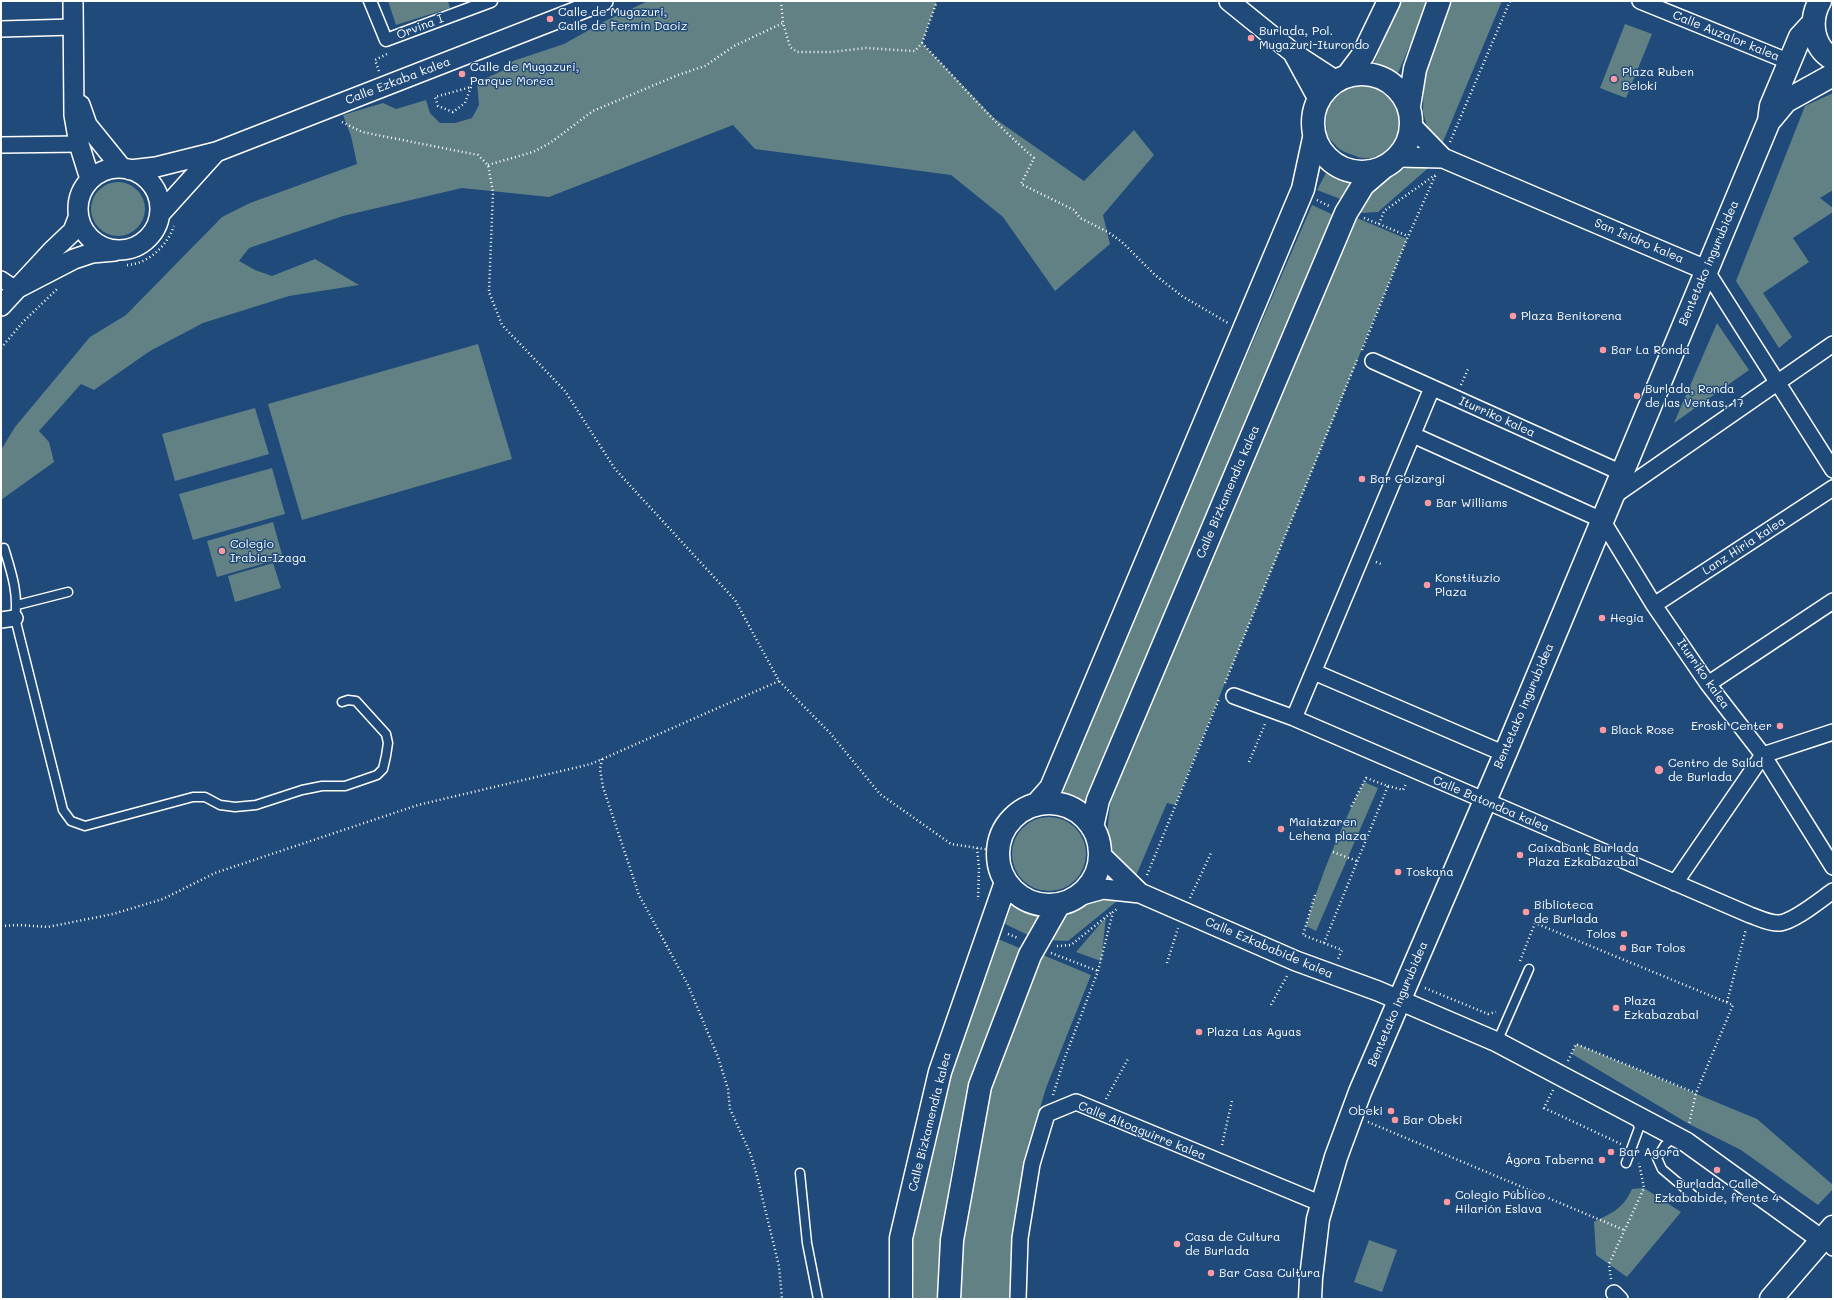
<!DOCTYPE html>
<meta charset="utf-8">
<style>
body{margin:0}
#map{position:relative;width:1834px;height:1300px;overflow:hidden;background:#1f4a7a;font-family:Mali,sans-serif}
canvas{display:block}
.frame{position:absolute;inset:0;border:2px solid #fff;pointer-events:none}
</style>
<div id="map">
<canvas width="1834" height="1300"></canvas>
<div class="frame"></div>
</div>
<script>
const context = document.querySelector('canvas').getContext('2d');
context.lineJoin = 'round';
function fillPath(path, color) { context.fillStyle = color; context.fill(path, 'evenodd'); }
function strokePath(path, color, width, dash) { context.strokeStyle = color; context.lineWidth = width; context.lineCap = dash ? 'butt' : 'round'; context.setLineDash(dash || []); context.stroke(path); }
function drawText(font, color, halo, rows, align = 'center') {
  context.font = font + ' Mali,sans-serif'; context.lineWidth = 3; context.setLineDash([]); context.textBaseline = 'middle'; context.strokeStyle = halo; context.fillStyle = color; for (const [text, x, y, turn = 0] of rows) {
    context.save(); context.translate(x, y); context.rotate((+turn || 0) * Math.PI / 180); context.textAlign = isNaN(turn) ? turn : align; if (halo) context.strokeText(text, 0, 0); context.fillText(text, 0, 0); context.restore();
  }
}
const green = new Path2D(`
 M388 1H448L450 8 396 25Z
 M648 1H937L922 43 994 118 1084 181 1134 130 1154 155 1103 215 1110 244 1055 291 1003 217 951 175 755 149 733 125 549 197 462 188 343 216 249 248 239 261 255 270 272 276 315 259 359 285 289 296 203 323 150 351 94 390 81 384 39 431 49 442 54 462 1 500V450L15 427 90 337 126 315 222 217 250 203 357 164 351 136 343 115 383 103 396 109 426 100 430 113 440 123H455L472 118 479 105 477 82 502 71 513 61 564 44 605 21Z
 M1400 1H1429L1398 73 1383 65 1374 63Z
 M1450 1H1502L1442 144 1429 134 1423 112 1424 68Z
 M1625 24 1652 34 1626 98 1600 88Z
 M1358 86C1427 86 1399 176 1353 155 1347 153 1341 151 1337 147 1335 144 1331 141 1329 138 1324 129 1326 107 1331 99 1337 92 1350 89 1358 86Z
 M1833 93V190L1820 198 1833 208V212L1793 238 1809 262 1763 293 1792 337 1779 348 1736 281 1805 106Z
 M1424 161 1434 163 1378 212 1360 213C1375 180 1392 173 1424 161Z
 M1327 171 1353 182 1343 200 1317 190Z
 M91 209a27 27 0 1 1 54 0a27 27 0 1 1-54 0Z
 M1312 205 1336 216 1085 804 1073 797 1058 793Z
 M1357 218 1407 239 1175 805 1167 803 1132 885 1108 853V824L1111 798 1117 781Z
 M1717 323 1749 370 1674 423Z
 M478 344 512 459 302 520 268 404Z
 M255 408 269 454 175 481 162 434Z
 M272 468 285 514 193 540 179 494Z
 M273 522 283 558 217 577 207 541Z
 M273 563 281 588 235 602 228 576Z
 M1364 782 1378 788 1316 931 1306 926C1320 877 1340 828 1364 782Z
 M1012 854a37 37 0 1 1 74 0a37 37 0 1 1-74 0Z
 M1122 897 1068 941 1047 940 1065 917 1099 898Z
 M1012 903 1026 912 1039 915 1028 935 1005 924Z
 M1106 917 1101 961 1076 952Z
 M998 939 1022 949 965 1110 953 1160 944 1219 938 1271 940 1299H914L913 1239 917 1195 936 1115 988 962Z
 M1043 955 1091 975 1046 1088 1025 1159 1014 1227 1012 1299H957L956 1255 979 1130 996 1070Z
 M1576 1044 1757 1119 1833 1185V1189L1818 1205 1741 1150 1689 1124 1572 1054Z
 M1644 1188 1681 1212 1627 1277 1596 1255 1594 1222C1613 1212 1623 1209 1632 1189Z
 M1369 1240 1397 1250 1382 1292 1354 1282Z`);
const path = new Path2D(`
 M781 1 783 23
 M922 43 937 1
 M379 71 375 60 387 54
 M471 87 465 103 453 112 438 106 435 97Z
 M342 122 362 132 478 155 488 165 493 192 489 292 502 325 565 391 615 469 735 600 779 681 830 733 880 794 951 844 998 851
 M1450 142 1510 1
 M488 165 533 152 550 143 593 111 678 75 705 66 734 46 783 23 790 47 797 52H831L866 48 915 51 922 43C959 82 994 123 1034 158L1021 184 1074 210 1080 218 1108 232 1122 242 1155 275 1182 296 1228 323
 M1317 200 1329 206
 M1364 218 1408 236
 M1379 224 1384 211 1435 175
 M127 265C148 264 167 246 174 226
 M1 348 23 322 57 289
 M1362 350 1407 239 1436 174
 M1461 385 1468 369
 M1376 562 1383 565
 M1225 683 1357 360
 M602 759 600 769 603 787 639 895 688 985 718 1057 728 1089 730 1109 751 1155 757 1176 779 1266 782 1299
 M1249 762 1265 724
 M1388 786 1403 790 1406 784
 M977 848 979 868 978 900
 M1333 852 1357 861
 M1147 875 1219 699
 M1315 895 1303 935 1342 950 1338 959
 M1190 898 1212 851
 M1 926 20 925 48 927 113 914 163 899 215 873 418 805 591 764 779 681
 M1008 934 1018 938
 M1324 943 1388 786 1366 778 1351 807
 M1057 946 1071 945 1112 912
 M1051 953 1098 971
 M1520 961 1535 923 1733 1005 1696 1093 1689 1124
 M1167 963 1178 928
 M1425 988 1488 1014 1496 1012
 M1727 1002 1746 929
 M1271 1005 1287 976
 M1568 1061 1576 1044 1696 1093
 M1553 1090 1544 1108 1621 1144
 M1053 1095 1064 1060 1098 971 1113 912 1118 908
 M1106 1099 1128 1059
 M1368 1122 1624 1230
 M1222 1145 1232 1101
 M1611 1279 1609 1264 1644 1188 1639 1163`);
const service = new Path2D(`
 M4 548C11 571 19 594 15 618L63 810 71 821 85 826 193 797H205L220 805 235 807 256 805 302 790 322 786H345L377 775 383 769 386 756 388 743 386 734 356 701 348 700 342 702
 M17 605 68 592
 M1497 1042 1529 969
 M1675 1137 1665 1145 1657 1158 1662 1169 1694 1196
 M1626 1163 1639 1128 1636 1118
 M800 1173 807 1243 818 1299`);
const pedestrian = new Path2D(`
 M370 1 386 40 491 1`);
const minor = new Path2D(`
 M1640 1 1790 62
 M1 29 73 27
 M1 145 79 144
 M1706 270 1833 470
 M1 279 16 289
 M1373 361 1622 473
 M1413 435 1602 520 1654 605 1708 684 1763 755 1833 867
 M1611 498 1833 344
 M1654 605 1833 488
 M1 620 15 618
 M1314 672 1505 754
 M1708 684 1833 601
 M1234 696 1294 718 1750 915C1759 918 1770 924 1780 923 1795 921 1820 900 1833 891
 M1294 718 1432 388
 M1675 883 1763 755 1833 732
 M1833 1247V1248
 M1614 1293 1620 1299
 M1018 1299 1020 1238 1032 1164 1047 1114 1076 1102 1322 1204`);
const tertiary = new Path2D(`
 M73 1 74 115 79 144 90 179
 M1229 1 1292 52 1335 80
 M1294 55 1318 99
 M80 105 87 125 121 167
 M1411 125 1443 158
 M1398 157 1443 158 1706 270
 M78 209a41 41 0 1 1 82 0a41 41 0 1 1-82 0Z
 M130 170 156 167 216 152 603 1
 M160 214 216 152
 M16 289 74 259 92 253 115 251
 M1 306 52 251 73 231 78 218
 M1100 854 1140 893
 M1078 896 1103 889 1140 893 1296 961 1378 991 1497 1042 1686 1142 1822 1240`);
const secondary = new Path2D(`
 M1820 1C1809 20 1812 47 1833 59
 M1313 123a49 49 0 1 1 98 0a49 49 0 1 1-98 0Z
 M1348 75 1363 55 1389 1
 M1409 106 1415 69 1439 1
 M1771 119 1786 101 1833 75
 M998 854a51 51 0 1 1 102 0a51 51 0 1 1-102 0Z
 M1036 805 1051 788 1303 189 1314 138
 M1092 827 1098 800 1346 213 1363 185 1384 167
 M901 1299V1238L940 1072 1006 882
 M949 1299 952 1240 980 1086 1030 955 1059 904
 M1310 1299 1311 1278 1318 1219 1336 1157 1360 1092 1505 754 1769 121 1771 106 1800 37 1813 23
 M1771 1299 1833 1227`);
const markers = [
 [550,19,4,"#ff9aa2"],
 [1251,38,4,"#ff9aa2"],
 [462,74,4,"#ff9aa2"],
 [1614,79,4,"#ff9aa2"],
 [1513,316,4,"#ff9aa2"],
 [1603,350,4,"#ff9aa2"],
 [1637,396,4,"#ff9aa2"],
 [1362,479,4,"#ff9aa2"],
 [1428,503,4,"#ff9aa2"],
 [222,551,4,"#ff9aa2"],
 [1427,585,4,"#ff9aa2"],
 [1602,618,4,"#ff9aa2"],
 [1780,726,4,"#ff9aa2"],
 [1603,730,4,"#ff9aa2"],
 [1659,770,5,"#ff9aa2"],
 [1281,829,4,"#ff9aa2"],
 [1520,855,4,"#ff9aa2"],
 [1398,872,4,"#ff9aa2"],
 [1526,912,4,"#ff9aa2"],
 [1624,934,4,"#ff9aa2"],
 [1623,948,4,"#ff9aa2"],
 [1616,1008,4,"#ff9aa2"],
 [1199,1032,4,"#ff9aa2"],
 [1391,1111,4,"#ff9aa2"],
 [1395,1120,4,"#ff9aa2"],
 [1611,1152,4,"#ff9aa2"],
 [1602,1160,4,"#ff9aa2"],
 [1717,1170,4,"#ff9aa2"],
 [1447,1202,4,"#ff9aa2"],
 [1177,1244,4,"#ff9aa2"],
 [1211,1273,4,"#ff9aa2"]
];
const poiNames = [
 ["Calle de Mugazuri,",558,12],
 ["Calle de Fermín Daoiz",558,26],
 ["Burlada, Pol.",1259,31],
 ["Mugazuri-Iturondo",1259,45],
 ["Calle de Mugazuri,",470,67],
 ["Parque Morea",470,81],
 ["Plaza Ruben",1622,72],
 ["Beloki",1622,86],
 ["Plaza Benitorena",1521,316],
 ["Bar La Ronda",1611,350],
 ["Burlada, Ronda",1645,389],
 ["de las Ventas, 17",1645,403],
 ["Bar Goizargi",1370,479],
 ["Bar Williams",1436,503],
 ["Colegio",230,544],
 ["Irabia-Izaga",230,558],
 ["Konstituzio",1435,578],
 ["Plaza",1435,592],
 ["Hegia",1610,618],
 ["Eroski Center",1772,726,"right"],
 ["Black Rose",1611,730],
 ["Centro de Salud",1668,763],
 ["de Burlada",1668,777],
 ["Maiatzaren",1289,822],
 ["Lehena plaza",1289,836],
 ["Caixabank Burlada",1528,848],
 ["Plaza Ezkabazabal",1528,862],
 ["Toskana",1406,872],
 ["Biblioteca",1534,905],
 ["de Burlada",1534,919],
 ["Tolos",1616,934,"right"],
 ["Bar Tolos",1631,948],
 ["Plaza",1624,1001],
 ["Ezkabazabal",1624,1015],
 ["Plaza Las Aguas",1207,1032],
 ["Obeki",1383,1111,"right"],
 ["Bar Obeki",1403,1120],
 ["Bar Agora",1619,1152],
 ["Ágora Taberna",1594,1160,"right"],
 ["Burlada, Calle",1717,1184,"center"],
 ["Ezkababide, frente 4",1717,1198,"center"],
 ["Colegio Público",1455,1195],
 ["Hilarión Eslava",1455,1209],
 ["Casa de Cultura",1185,1237],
 ["de Burlada",1185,1251],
 ["Bar Casa Cultura",1219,1273]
];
const streetNames = [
 ["Orvina I",420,27,-21],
 ["Calle Auzalor kalea",1726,36,22],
 ["Calle Ezkaba kalea",398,81,-21],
 ["San Isidro kalea",1639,241,23],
 ["Bentetako ingurubidea",1709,263,-67],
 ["Iturriko kalea",1497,417,24],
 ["Calle Bizkamendia kalea",1228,492,-67],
 ["Lanz Hiria kalea",1744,546,-33],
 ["Iturriko kalea",1703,674,55],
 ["Bentetako ingurubidea",1524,706,-67],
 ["Calle Batondoa kalea",1491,804,23],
 ["Calle Ezkababide kalea",1269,948,23],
 ["Bentetako ingurubidea",1398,1004,-67],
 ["Calle Bizkamendia kalea",930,1122,-76],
 ["Calle Altoaguirre kalea",1142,1131,22]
];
fillPath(green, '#618185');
strokePath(service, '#fff', 11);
strokePath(pedestrian, '#fff', 15);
strokePath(minor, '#fff', 18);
strokePath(tertiary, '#fff', 22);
strokePath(secondary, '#fff', 25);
strokePath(path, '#fff', 2.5, [1, 3]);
strokePath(service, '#1f4a7a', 8);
strokePath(pedestrian, '#1f4a7a', 12);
strokePath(minor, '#1f4a7a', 15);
strokePath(tertiary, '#1f4a7a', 19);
strokePath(secondary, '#1f4a7a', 22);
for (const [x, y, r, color] of markers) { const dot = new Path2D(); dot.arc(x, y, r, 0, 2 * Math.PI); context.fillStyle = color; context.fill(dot); strokePath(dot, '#1f4a7a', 1.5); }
drawText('12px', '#fff', '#1f4a7a', poiNames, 'left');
drawText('12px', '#fff', '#1f4a7a', streetNames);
</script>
